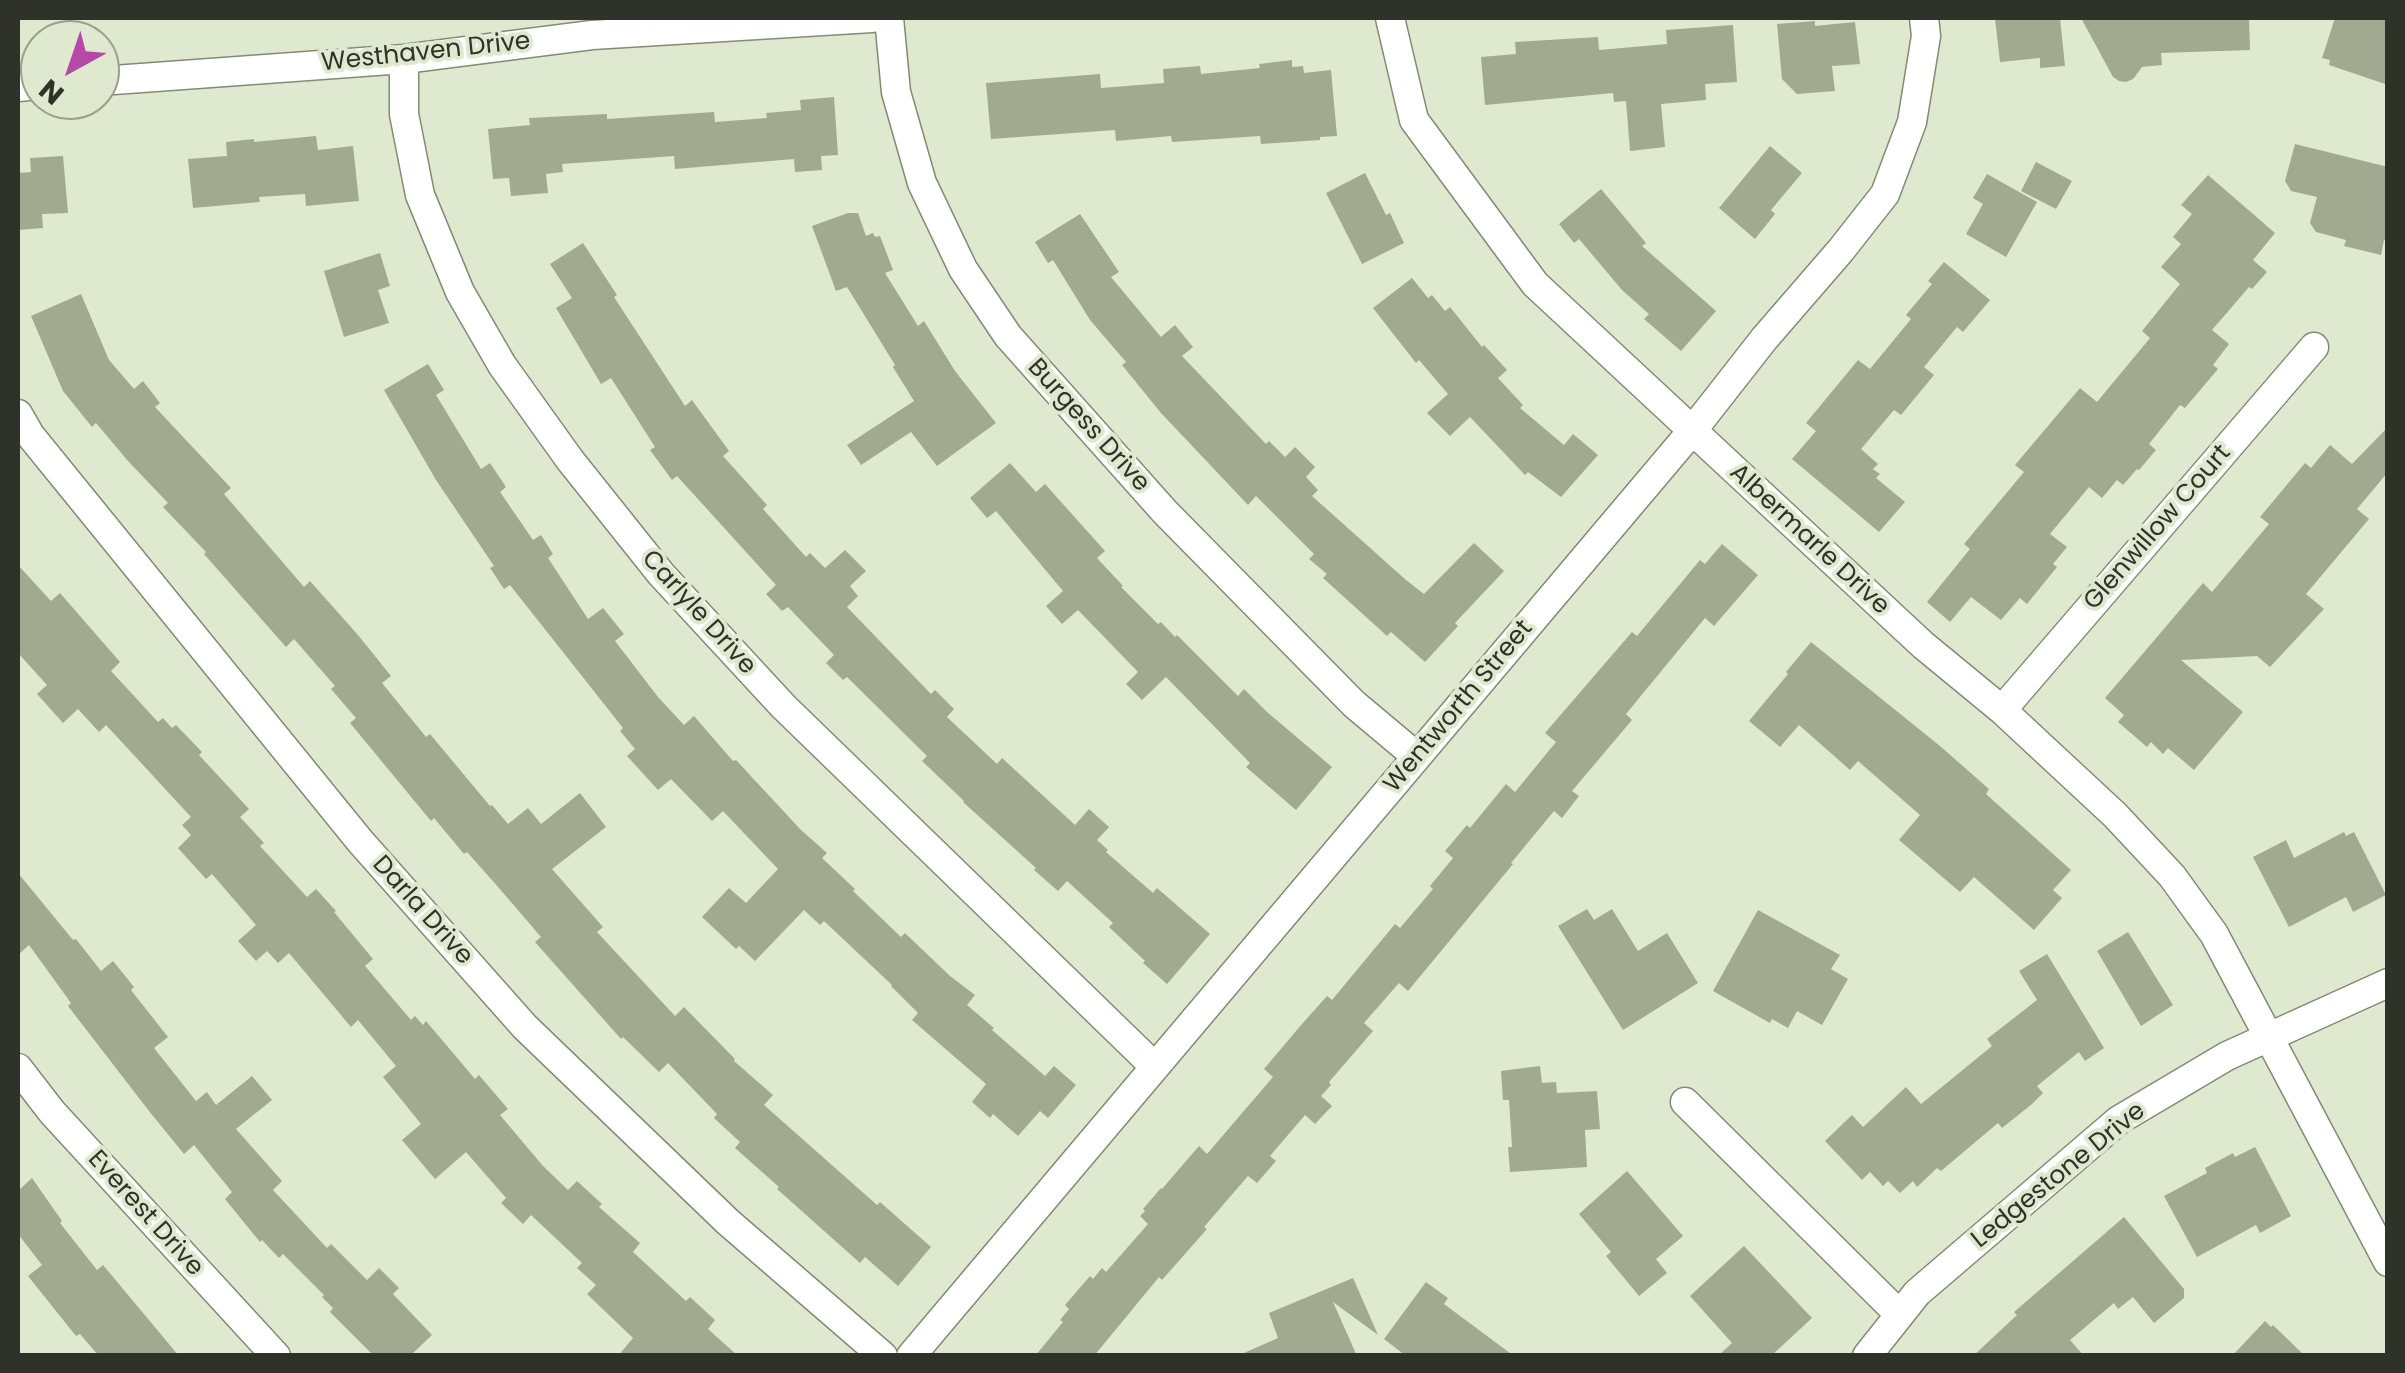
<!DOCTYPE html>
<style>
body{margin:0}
#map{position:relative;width:2405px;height:1373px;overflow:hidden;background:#dfe9cf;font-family:Poppins,sans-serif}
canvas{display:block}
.frame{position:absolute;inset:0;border:20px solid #2f3228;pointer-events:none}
.north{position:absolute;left:20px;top:20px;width:100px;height:100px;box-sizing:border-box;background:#dfe9cf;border:2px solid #99a08c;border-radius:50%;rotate:220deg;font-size:28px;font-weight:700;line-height:40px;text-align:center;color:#2f3228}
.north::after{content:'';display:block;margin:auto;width:35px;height:45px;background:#b648a7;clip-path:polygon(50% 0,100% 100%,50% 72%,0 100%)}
</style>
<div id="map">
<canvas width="2405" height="1373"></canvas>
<div class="frame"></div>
<div class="north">N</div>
</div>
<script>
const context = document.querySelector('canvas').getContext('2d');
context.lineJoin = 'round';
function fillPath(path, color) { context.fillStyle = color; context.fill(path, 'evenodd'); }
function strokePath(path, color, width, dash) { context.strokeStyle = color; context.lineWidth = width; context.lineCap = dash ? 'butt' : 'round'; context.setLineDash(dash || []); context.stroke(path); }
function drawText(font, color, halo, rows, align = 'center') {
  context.font = font + ' Poppins,sans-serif'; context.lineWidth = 8; context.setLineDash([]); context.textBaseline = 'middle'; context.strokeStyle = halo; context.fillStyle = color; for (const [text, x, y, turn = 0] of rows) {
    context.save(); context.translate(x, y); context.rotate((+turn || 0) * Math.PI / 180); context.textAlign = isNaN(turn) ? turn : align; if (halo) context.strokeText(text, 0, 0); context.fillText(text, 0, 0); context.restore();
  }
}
const building = new Path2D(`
 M1995 18H2060L2065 66 2040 68V58L2000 62Z
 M2081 18H2249L2250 50 2161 53 2162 65 2142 67 2133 79 2126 82 2119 81 2113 77Z
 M2335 18H2388V85L2329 65 2330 60 2322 58Z
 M1815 21V26L1855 22 1860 64 1832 66 1835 91 1797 94 1782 79 1777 24Z
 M1733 25 1737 82 1705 84 1706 100 1661 104 1665 147 1630 151 1626 101 1614 102 1613 93 1485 105 1481 57 1516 54 1515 42 1598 37 1599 50 1667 44 1666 30Z
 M1292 60V67L1303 66 1304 73 1331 70 1337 136 1320 137V140L1261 144 1260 136 1172 142 1171 136 1116 141 1115 130 991 139 986 83 1100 74 1101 88 1164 83 1163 69 1200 66 1201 74 1260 68 1259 64Z
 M834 97 838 155 821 156 822 170 795 172 794 159 675 169 674 156 562 164 563 172 546 174 548 193 511 196 509 178 493 179 488 129 530 125 529 118 607 114V119L714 112 715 122 767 118 766 113 801 110 800 100Z
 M316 136 318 150 353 146 359 201 306 206 305 194 259 197 260 202 193 208 188 159 227 156 226 142 254 139V142Z
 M2295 144 2388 167V240H2384L2381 255 2344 246 2346 240 2316 232 2310 223 2317 197 2291 191 2285 181Z
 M1770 146 1802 173 1771 210 1775 214 1755 239 1719 208Z
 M63 156 68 213 42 214 43 228 18 230V173L31 172 30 158Z
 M2036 162 2072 181 2056 209 2021 191Z
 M1365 173 1386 215 1390 213 1404 243 1362 264 1326 193Z
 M1987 174 2037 202 2006 257 1966 234 1983 204 1973 198Z
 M2208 175 2275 233 2253 260 2267 272 2252 289 2249 287 2212 330 2229 344 2213 365 2218 369 2185 408 2180 405 2149 444 2156 450 2139 470 2137 469 2123 485 2117 480 2102 498 2089 487 2050 534 2067 547 2053 564 2057 567 2027 604 2020 598 2001 620 1971 597 1950 622 1927 602 1970 549 1964 544 2024 472 2015 465 2080 388 2097 402 2150 338 2142 331 2180 284 2161 267 2181 244 2173 237 2192 214 2181 205Z
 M1601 189 1646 243 1642 246 1716 311 1681 351 1644 319 1649 314 1622 290 1579 239 1574 243 1559 224Z
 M848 213H858L866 236 873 233 875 237 880 236 893 270 885 273 918 326 924 321 955 371 996 423 937 466 911 432 861 465 847 445 914 401 893 367 895 365 847 287 836 291 812 226Z
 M1080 214 1119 272 1111 277 1161 337 1175 325 1193 347 1182 356 1266 444 1269 441 1285 457 1295 447 1315 467 1306 477 1318 490 1312 496 1406 580 1424 594 1474 543 1504 571 1455 623 1458 626 1425 662 1391 632 1387 636 1323 578 1327 574 1309 559 1314 554 1256 496 1248 505 1161 413 1122 365 1126 362 1090 320 1053 260 1048 263 1035 242Z
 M583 243 617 295 614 297 685 406 692 400 729 451 723 456 767 505 763 509 806 557 810 553 825 568 845 550 866 571 850 586 858 596 847 607 931 694 935 690 954 709 947 717 997 764 1002 758 1075 825 1089 809 1109 827 1097 840 1108 850 1106 852 1153 893 1157 888 1210 934 1167 984 1143 963 1145 961 1109 927 1113 923 1067 881 1058 891 1034 870 1036 868 963 802 964 801 922 761 927 756 847 677 843 680 826 663 834 655 788 607 782 611 766 594 776 585 677 476 672 480 650 450 655 447 611 378 601 384 556 308 572 298 550 264Z
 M380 253 390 286 378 290 389 323 344 337 324 271Z
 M1944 262 1990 300 1963 332 1957 327 1924 367 1934 375 1901 415 1894 410 1861 449 1878 464 1873 469 1880 474 1876 478 1905 502 1879 532 1792 459 1816 431 1806 423 1858 360 1870 369 1911 319 1906 315 1932 284 1928 281Z
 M1412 278 1428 298 1432 295 1445 311 1450 307 1482 347 1484 345 1507 370 1498 378 1523 405 1520 408 1564 445 1573 434 1598 455 1561 497 1528 472 1525 475 1470 417 1450 436 1427 413 1448 394 1419 360 1416 363 1373 308Z
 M81 294 109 360 134 389 143 381 160 403 155 407 231 488 224 494 304 587 310 581 358 635 391 676 382 683 426 737 430 734 490 806 492 805 508 824 528 808 541 824 580 793 606 827 552 869 603 927 597 932 675 1016 684 1007 735 1059 734 1061 773 1095 764 1105 877 1205 880 1202 931 1247 898 1286 865 1257 860 1263 777 1189 779 1187 735 1148 740 1142 714 1118 717 1114 668 1063 659 1072 623 1037 621 1039 535 942 541 937 499 888 467 852 464 854 434 818 431 821 350 723 356 718 331 689 335 686 294 639 286 647 204 554 206 552 163 507 168 503 128 461 96 423 92 427 63 391 31 316Z
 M428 364 444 390 436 395 481 469 490 463 506 487 500 492 533 540 541 535 553 554 548 558 588 619 603 608 624 634 615 641 658 697 684 725 694 716 733 761 736 760 801 830 827 853 822 858 855 889 853 891 901 937 905 933 950 976 975 995 967 1005 994 1028 992 1030 1045 1076 1054 1066 1076 1085 1048 1118 1040 1111 1018 1136 993 1114 990 1118 972 1102 986 1084 912 1020 918 1013 891 986 892 985 824 921 820 925 804 910 755 961 739 946 736 949 702 917 729 888 746 903 778 869 723 811 712 821 671 779 658 790 627 756 635 749 620 731 623 728 510 585 504 589 490 568 494 566 436 480 384 390Z
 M2388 427V472L2357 509 2369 519 2306 594 2324 609 2270 667 2257 656 2181 660 2243 712 2194 770 2168 748 2163 754 2151 742 2147 747 2118 722 2124 715 2105 698 2203 583 2212 592 2269 524 2260 517 2305 463 2311 468 2330 445 2352 464Z
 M1010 463 1036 492 1045 484 1105 551 1097 558 1123 586 1121 587 1158 624 1161 622 1175 637 1177 635 1238 696 1244 689 1267 712 1332 767 1296 810 1246 767 1250 763 1166 677 1142 700 1126 684 1138 672 1078 610 1062 624 1046 606 1063 591 996 511 987 518 970 498Z
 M1722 544 1758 575 1714 626 1705 618 1626 714 1632 720 1572 791 1579 796 1562 818 1554 811 1511 863 1513 864 1408 991 1399 983 1364 1023 1373 1031 1329 1082 1331 1085 1321 1096 1332 1106 1315 1124 1305 1115 1270 1156 1276 1161 1257 1183 1248 1176 1204 1227 1207 1229 1162 1280 1159 1277 1094 1356H1035L1063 1322 1060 1320 1069 1309 1065 1305 1090 1276 1093 1279 1102 1268 1106 1272 1148 1224 1140 1216 1145 1211 1143 1209 1161 1188 1162 1189 1199 1146 1207 1154 1273 1077 1264 1069 1302 1024 1327 996 1332 1000 1395 924 1400 928 1433 889 1430 886 1453 858 1445 851 1467 825 1470 828 1506 784 1515 792 1556 742 1545 733 1632 632 1637 636 1700 560 1705 564Z
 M18 565 51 601 60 593 120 662 111 671 158 722 163 718 172 728 176 725 202 752 199 755 249 809 240 817 264 843 260 846 307 897 316 889 336 911 334 912 373 959 365 966 411 1020 415 1016 423 1025 426 1021 475 1079 479 1075 508 1109 500 1115 543 1166 568 1190 577 1181 602 1204 599 1207 640 1243 633 1252 686 1301 690 1297 715 1320 708 1329 738 1356H618L633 1338 587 1294 596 1285 577 1268 582 1263 531 1215 523 1224 501 1203 506 1198 466 1152 435 1179 402 1140 421 1124 383 1077 396 1066 358 1020 351 1027 289 953 278 963 267 951 256 961 238 941 256 925 212 874 206 879 178 848 191 835 182 825 191 817 106 725 99 732 78 709 63 723 37 694 47 685 18 653Z
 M1811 642 1940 746 1989 789 1986 794 2071 870 2053 890 2062 898 2034 930 1974 877 1960 892 1899 840 1920 815 1858 761 1850 770 1799 725 1780 747 1749 721 1788 674 1786 672Z
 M2344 832 2346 836 2354 832 2386 895 2353 912 2346 897 2289 927 2253 857 2286 840 2294 858Z
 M18 873 73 940 76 939 101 971 113 961 134 987 131 990 168 1037 154 1048 196 1101 207 1092 216 1105 252 1076 272 1100 236 1129 282 1181 273 1190 327 1248 331 1244 367 1280 379 1268 399 1288 393 1294 432 1335 410 1356H374L330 1312 333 1308 322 1297 324 1295 283 1254 279 1258 262 1240 260 1242 225 1199 232 1192 194 1145 184 1154 149 1111 68 1006 71 1003 29 945 18 955Z
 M1587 909 1594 920 1612 909 1638 951 1667 933 1698 983 1623 1030 1558 926Z
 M1758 910 1840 955 1831 969 1848 979 1822 1025 1797 1011 1788 1028 1772 1019 1770 1023 1713 991Z
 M2128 932 2173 1005 2141 1026 2097 951Z
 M2047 954 2104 1048 2085 1061 2079 1052 2037 1086 2043 1093 2032 1104 2002 1128 1998 1123 1941 1171 1937 1168 1917 1187 1913 1181 1900 1193 1888 1181 1883 1186 1870 1172 1862 1180 1825 1141 1852 1115 1863 1127 1906 1087 1921 1104 1992 1046 1987 1039 2037 1000 2019 971Z
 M1540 1066 1542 1083 1556 1082 1557 1093 1597 1091 1600 1129 1585 1130 1587 1167 1510 1172 1508 1147H1512L1509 1100H1503L1501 1071Z
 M2255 1147 2291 1216 2260 1233 2256 1225 2197 1257 2164 1196 2207 1173 2205 1168 2233 1153 2235 1157Z
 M1627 1171 1683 1236 1656 1259 1667 1273 1639 1296 1606 1256 1611 1252 1579 1214Z
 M32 1178 62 1221 60 1223 97 1270 103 1265 179 1356H99L80 1334 76 1336 28 1276 42 1265 18 1234V1191Z
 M2124 1217 2184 1289V1298L2154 1323 2133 1297 2118 1309 2114 1303 2070 1340 2084 1356H1973L2017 1315 2014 1312Z
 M1744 1246 1812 1318 1771 1356H1718L1732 1343 1690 1296Z
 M1353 1278 1378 1335 1333 1302 1357 1356H1237L1278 1338 1269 1313Z
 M1426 1282 1448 1298 1444 1304 1514 1356H1406L1384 1339Z
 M2265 1321 2271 1327 2273 1325 2305 1356H2232Z`);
const minor = new Path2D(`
 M889 18 896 92 922 183 963 269 1008 336 1165 512 1354 704 1416 756
 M1390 18 1414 120 1535 284 1923 645 2002 710 2115 815 2172 876 2214 934 2388 1262
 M404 59V114L420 195 460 292 502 365 570 460 661 574 783 706 1154 1066
 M100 81 404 59 592 35 872 18
 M18 87 40 85
 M18 414 30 435 360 841 525 1027 728 1222 883 1356
 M2002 710 2314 347
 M18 1068 52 1112 276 1356
 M1685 1102 1899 1314
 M911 1356 1692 431 1764 339 1841 250 1885 194 1912 122 1926 36 1924 18
 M1867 1356 1917 1293 2119 1120 2227 1056 2388 983`);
const streetNames = [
 ["Westhaven Drive",426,53,-6],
 ["Burgess Drive",1088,426,48],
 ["Glenwillow Court",2158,528,-49],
 ["Albermarle Drive",1809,540,43],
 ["Carlyle Drive",698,613,48],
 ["Wentworth Street",1459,707,-50],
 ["Darla Drive",422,911,48],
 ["Ledgestone Drive",2059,1176,-39],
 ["Everest Drive",145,1214,48]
];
fillPath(building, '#a1aa91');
strokePath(minor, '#828b73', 31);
strokePath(minor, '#fff', 28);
drawText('25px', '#2f3228', '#dfe9cf', streetNames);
</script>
